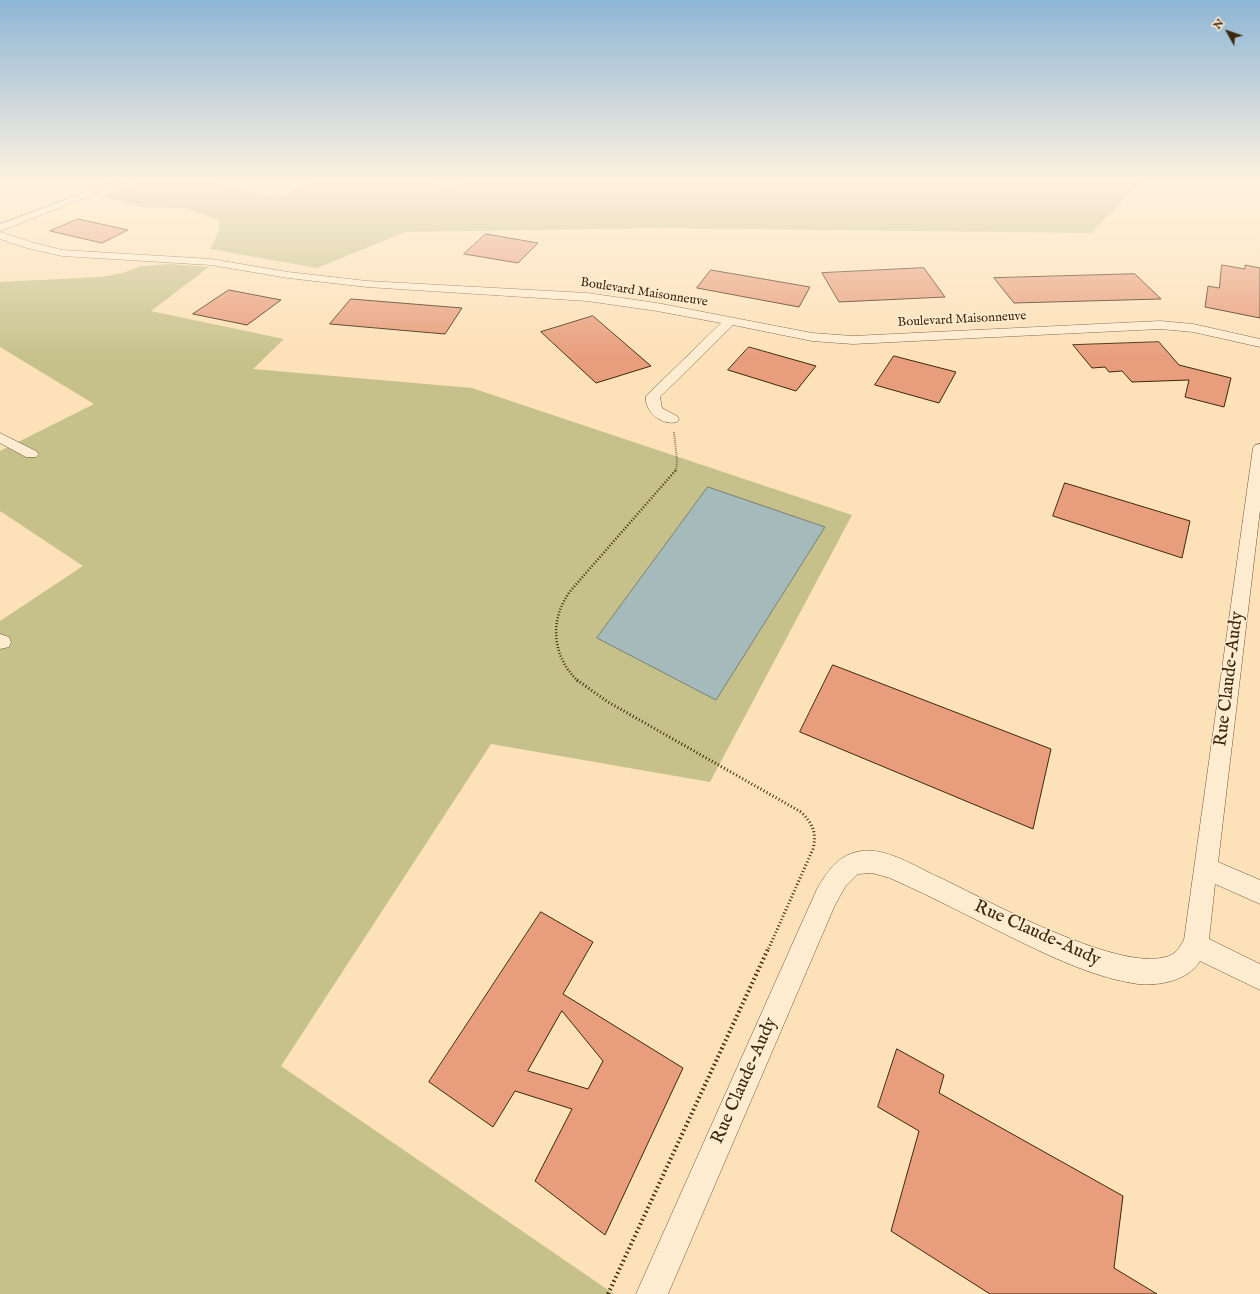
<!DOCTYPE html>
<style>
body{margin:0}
#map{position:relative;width:1260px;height:1294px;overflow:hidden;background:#fde1b8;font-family:"IM FELL English",serif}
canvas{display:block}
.north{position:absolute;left:1208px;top:12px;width:40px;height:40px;-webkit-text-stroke:3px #feecd1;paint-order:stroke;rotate:310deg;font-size:11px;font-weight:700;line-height:16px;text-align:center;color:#3c280d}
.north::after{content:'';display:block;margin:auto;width:14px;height:18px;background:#3c280d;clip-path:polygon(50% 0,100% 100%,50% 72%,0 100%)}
</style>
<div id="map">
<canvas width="1260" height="1294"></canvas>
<div class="north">N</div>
</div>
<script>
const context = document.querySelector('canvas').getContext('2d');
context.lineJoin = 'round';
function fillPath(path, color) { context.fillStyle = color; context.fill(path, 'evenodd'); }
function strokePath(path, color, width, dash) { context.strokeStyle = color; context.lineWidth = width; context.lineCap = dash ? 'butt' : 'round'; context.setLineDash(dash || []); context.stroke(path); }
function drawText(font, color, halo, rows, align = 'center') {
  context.font = font + ' "IM FELL English",serif'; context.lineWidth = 3; context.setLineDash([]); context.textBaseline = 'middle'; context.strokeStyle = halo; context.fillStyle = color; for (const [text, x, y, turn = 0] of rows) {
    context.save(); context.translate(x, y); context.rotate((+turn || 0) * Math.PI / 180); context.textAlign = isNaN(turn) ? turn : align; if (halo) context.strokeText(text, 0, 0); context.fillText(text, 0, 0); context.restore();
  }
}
const green = new Path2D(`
 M149 179H199L275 198 321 179H413L451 188 469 179H1144L1091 233 660 228 405 232 317 268 210 249 219 231V221L187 208 140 207 103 196Z
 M170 264 209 267 151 311 284 339 253 369 472 388 852 515 710 782 491 744 281 1066 614 1294H0V621L83 566 0 511V451L94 404 0 347V282L100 277 123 273 141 266Z`);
const water = new Path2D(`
 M708 487 825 527 716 700 597 638Z`);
const building = new Path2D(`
 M78 219 128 230 102 243 50 231Z
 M486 234 538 243 518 263 464 254Z
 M1222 265 1245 269V265L1260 268V318L1205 307 1208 286 1219 288Z
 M924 268 945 297 839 302 822 273Z
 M711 270 810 287 799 307 697 288Z
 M1135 274 1161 299 1014 303 994 278Z
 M229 290 281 300 247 325 193 314Z
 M351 299 462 308 445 334 330 324Z
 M593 316 651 366 596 383 541 332Z
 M1159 342 1179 365 1231 378 1224 407 1185 397 1189 380 1132 382 1122 371 1109 372 1105 367 1092 368 1073 345Z
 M749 347 816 366 796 391 728 370Z
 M894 356 956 372 939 403 875 385Z
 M1065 483 1190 521 1182 558 1053 516Z
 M833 665 1051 749 1033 829 800 732Z
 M541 912 593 942 563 994 683 1068 605 1235 535 1181 572 1109 515 1091 493 1127 429 1082ZM562 1011 603 1061 588 1089 528 1071Z
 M897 1049 944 1075 939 1093 1123 1196 1114 1268 1157 1294H990L891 1231 919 1131 878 1107Z`);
const pathFar3 = new Path2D(`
 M674 432 677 460 676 471`);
const pathFar2 = new Path2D(`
 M578 681C551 656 549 617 572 589L676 470`);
const pathFar1 = new Path2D(`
 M577 680 608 702 801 812C813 824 817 833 813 849L768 950`);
const path = new Path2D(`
 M608 1294 768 949`);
const minor = new Path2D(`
 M121 179H133L0 231V224Z
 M0 232 34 243 62 250 211 259 288 272 367 281 587 293 657 303 812 333 853 336 1160 321 1193 324 1260 339V347L1193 332 1160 329 853 344 812 341 733 325 660 397 662 408 677 416 679 419 677 422C662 426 644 412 646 396L721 323 657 311 587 301 367 287 288 278 211 265 62 256 27 248 0 239Z
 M0 433 36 451 39 454 36 457H26L0 443Z
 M1260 444V510L1218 862 1260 880V904L1215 884 1209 939 1260 964V990L1200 961C1188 981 1159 986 1138 984 1097 978 1058 960 1021 942 978 921 935 898 890 878L872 873 858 874 845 887 835 905 668 1294H636L817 889C828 870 839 854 862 851 884 848 910 863 930 873 977 894 1127 980 1173 954 1178 951 1181 944 1184 940L1253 448 1255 445Z
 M0 634 9 637 11 642 9 647 0 649Z`);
const farStreetnames = [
 ["Boulevard Maisonneuve",644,293,9],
 ["Boulevard Maisonneuve",962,320,-3]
];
const nearStreetnames = [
 ["Rue Claude-Audy",1230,679,-83],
 ["Rue Claude-Audy",1037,934,24],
 ["Rue Claude-Audy",745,1081,-66]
];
fillPath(green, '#c6c18a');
fillPath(water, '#a5baba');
strokePath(water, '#7b8075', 1);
fillPath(building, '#e89d7c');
strokePath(building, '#3c280d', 1);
strokePath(minor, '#6c5638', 1);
strokePath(pathFar3, '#3c280d', 2, [0.5, 1.5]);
strokePath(pathFar2, '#3c280d', 2.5, [1, 2]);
strokePath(pathFar1, '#3c280d', 3, [1, 2.5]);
strokePath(path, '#3c280d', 4, [1.5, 3]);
fillPath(minor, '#feecd1');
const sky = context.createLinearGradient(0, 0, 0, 360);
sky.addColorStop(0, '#8db6d6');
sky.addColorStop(0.5, '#fef2df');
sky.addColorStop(1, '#fef2df00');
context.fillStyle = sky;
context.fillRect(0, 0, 1260, 360);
drawText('13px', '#3c280d', '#feecd1', farStreetnames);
drawText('18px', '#3c280d', '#feecd1', nearStreetnames);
</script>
